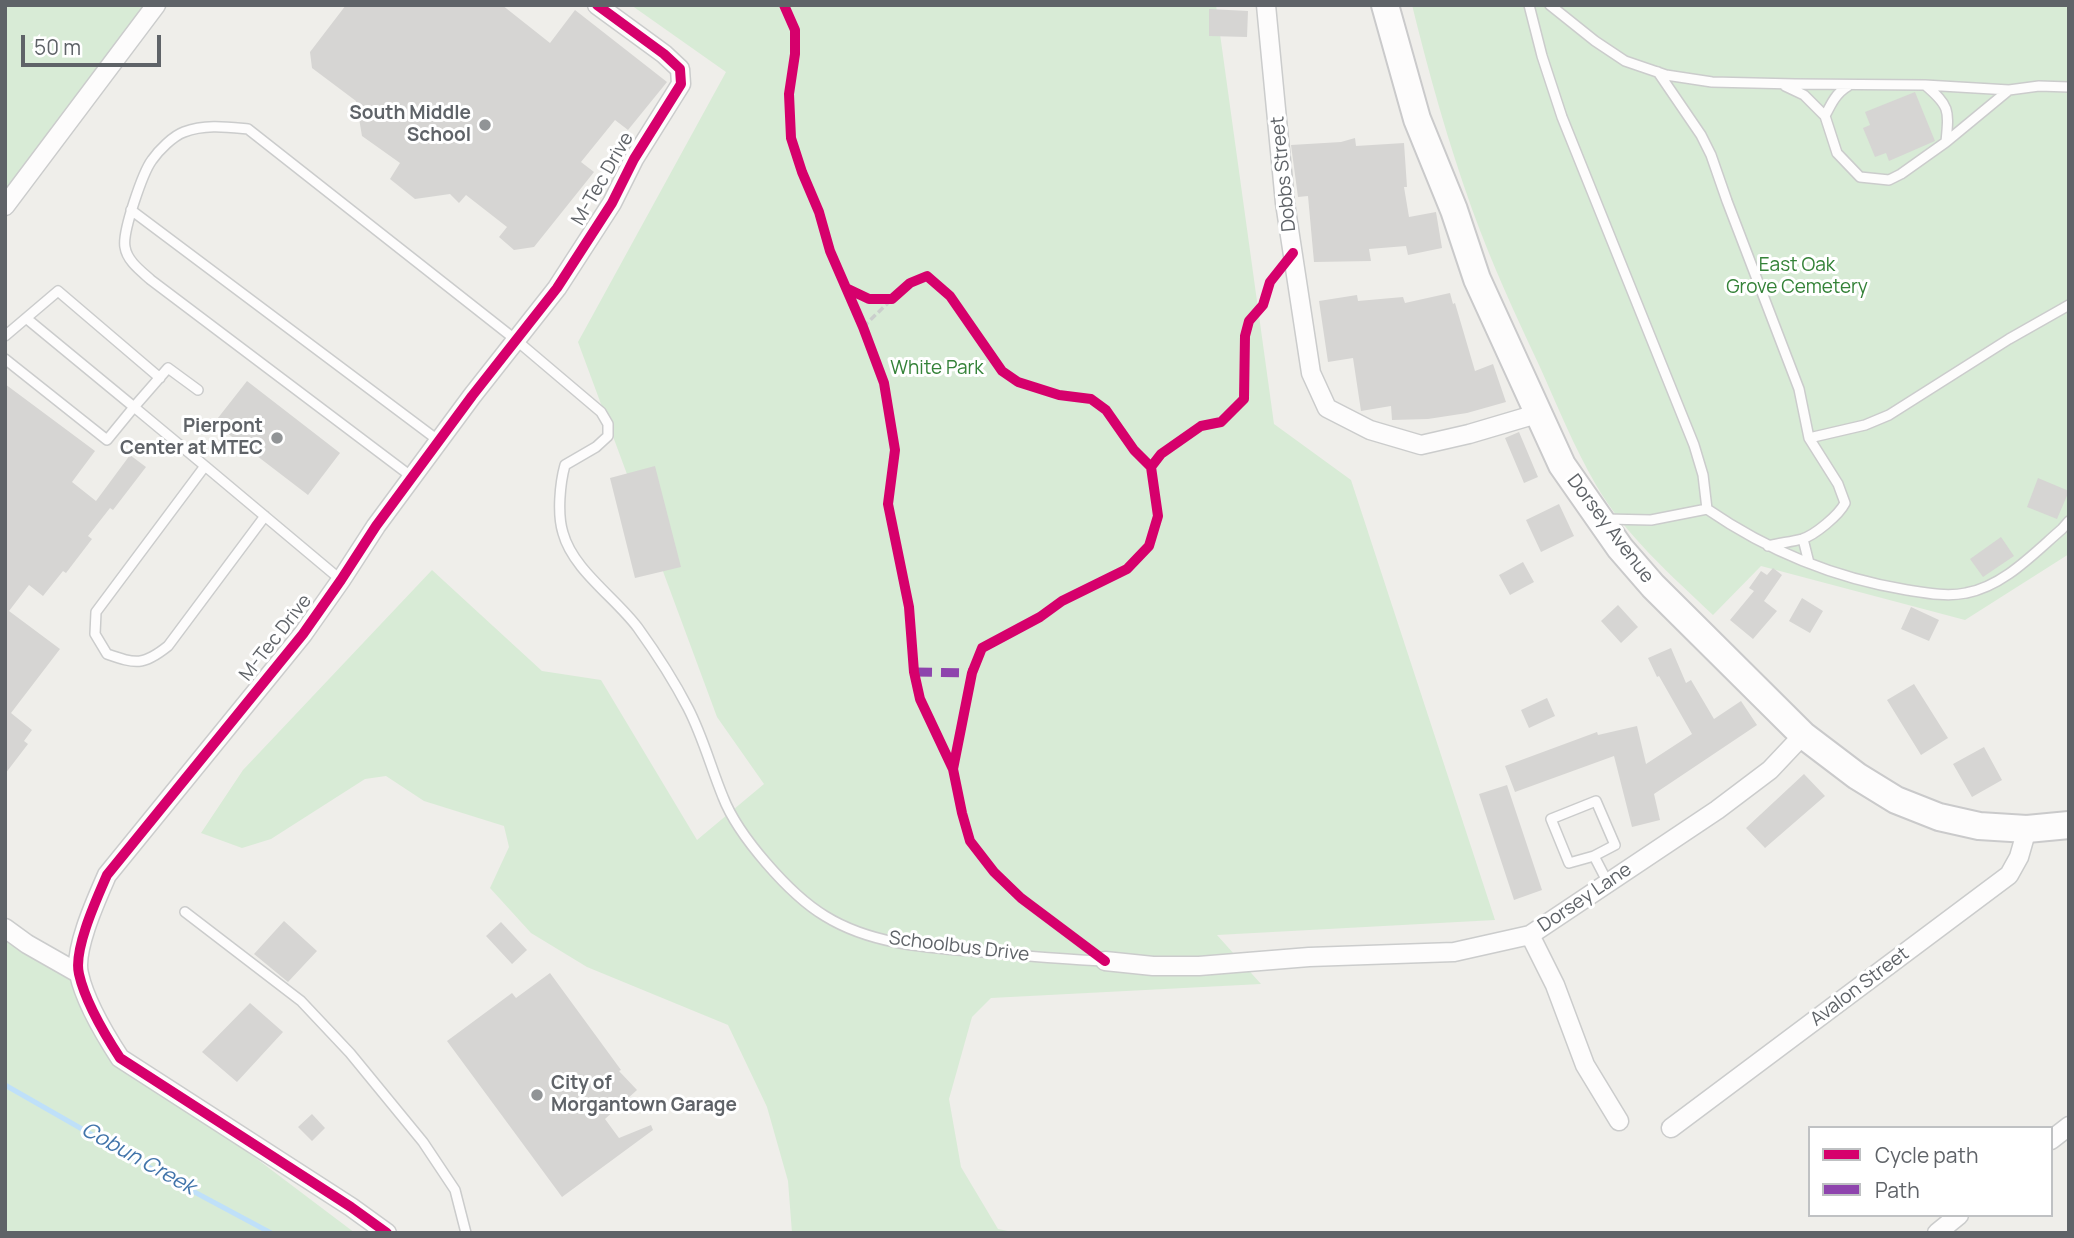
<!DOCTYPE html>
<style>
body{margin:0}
#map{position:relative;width:2074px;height:1238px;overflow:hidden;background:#efeeea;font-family:Manrope,sans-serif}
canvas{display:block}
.frame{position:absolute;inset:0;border:7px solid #5f6368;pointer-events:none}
.legend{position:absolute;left:1808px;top:1126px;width:245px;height:91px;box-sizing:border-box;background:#fff;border:2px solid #bfc1c3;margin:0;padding:9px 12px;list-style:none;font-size:21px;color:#5f6368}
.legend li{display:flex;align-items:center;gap:14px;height:35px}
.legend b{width:35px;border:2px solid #bfc1c3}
.scale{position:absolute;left:21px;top:35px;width:140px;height:32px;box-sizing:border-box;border:4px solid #5f6368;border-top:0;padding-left:9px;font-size:21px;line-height:24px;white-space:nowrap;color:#5f6368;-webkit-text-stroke:5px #fff;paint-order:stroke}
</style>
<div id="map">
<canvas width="2074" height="1238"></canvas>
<div class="frame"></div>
<ul class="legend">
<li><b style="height:9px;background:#d6006c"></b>Cycle path</li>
<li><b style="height:9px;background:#8e44ad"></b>Path</li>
</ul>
<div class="scale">50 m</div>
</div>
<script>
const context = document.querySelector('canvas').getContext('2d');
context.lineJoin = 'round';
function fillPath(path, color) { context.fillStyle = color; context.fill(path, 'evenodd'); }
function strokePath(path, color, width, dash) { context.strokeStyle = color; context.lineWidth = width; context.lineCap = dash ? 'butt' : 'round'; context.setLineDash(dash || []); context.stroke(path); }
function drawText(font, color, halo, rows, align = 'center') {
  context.font = font + ' Manrope,sans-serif'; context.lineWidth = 6; context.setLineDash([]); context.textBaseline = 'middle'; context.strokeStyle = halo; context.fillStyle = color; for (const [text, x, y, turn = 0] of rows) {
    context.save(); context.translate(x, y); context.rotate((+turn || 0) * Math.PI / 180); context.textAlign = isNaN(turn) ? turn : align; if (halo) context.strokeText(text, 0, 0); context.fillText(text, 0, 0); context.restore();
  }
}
const green = new Path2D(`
 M5 5H157L5 206Z
 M631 5H1216L1274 424 1351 480 1495 920 1217 935 1261 984 991 998 972 1017 949 1099 961 1167 998 1229 1018 1233H792L788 1181 767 1107 728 1025 587 967 531 933 490 888 509 847 504 826 424 801 386 776 365 779 271 839 242 848 201 833 243 770 432 570 542 671 601 680 697 840 764 784 717 717 578 342 726 72Z
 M1412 5H2069V554L1965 620 1761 566 1713 615C1672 576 1625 535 1596 485 1574 447 1557 405 1539 365 1515 314 1491 262 1472 209 1448 142 1429 74 1412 5Z
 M5 920 78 973 103 1032 147 1076 355 1233H5Z`);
const stream = new Path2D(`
 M5 1085 159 1173 271 1233`);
const building = new Path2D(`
 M346 5H502L550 43 575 10 667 82 628 130 615 120 581 162 594 172 534 247 514 250 499 237 507 227 466 195 459 203 450 194 415 199 390 179 400 163 362 136 356 101 312 68 310 52Z
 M1209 9 1248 11 1247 37 1209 36Z
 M1915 92 1935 141 1889 161 1886 153 1875 157 1863 128 1870 125 1865 112Z
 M1355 138 1356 146 1404 143 1407 187H1404L1409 217 1436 212 1442 248 1408 255 1406 246 1369 249 1371 261 1314 262 1308 196 1298 197 1291 145 1341 142Z
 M1450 293 1453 304 1455 303 1475 371 1493 364 1506 402 1467 413 1428 419 1392 420 1391 406 1361 411 1353 358 1328 362 1319 301 1357 295 1358 301 1403 297 1405 303Z
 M247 381 340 453 308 495 214 423Z
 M5 384 95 451 72 482 96 501 130 455 146 467 113 510 110 508 88 536 92 539 66 573 63 571 43 596 29 585 9 611 60 649 11 713 32 730 24 741 28 744 5 774Z
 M1519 432 1538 477 1524 483 1505 438Z
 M655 466 681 567 635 578 610 478Z
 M2038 478 2069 491 2057 519 2027 507Z
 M1559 504 1574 536 1541 552 1526 520Z
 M2001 537 2014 556 1983 577 1970 559Z
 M1523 562 1534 582 1510 595 1499 575Z
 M1773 568 1782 575 1764 601 1777 611 1753 639 1730 620 1754 591 1749 588 1761 571 1767 575Z
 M1802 598 1823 611 1810 633 1789 621Z
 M1618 605 1638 627 1621 643 1601 621Z
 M1911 607 1939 620 1929 641 1901 629Z
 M1671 648 1686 683 1691 680 1714 719 1741 701 1757 725 1654 794 1660 820 1632 827 1614 756 1515 792 1505 766 1597 732 1598 735 1637 726 1646 764 1692 734 1659 676 1657 677 1648 658Z
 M1914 684 1948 738 1921 755 1887 700Z
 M1547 698 1555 716 1529 728 1521 710Z
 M1984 747 2002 780 1972 797 1953 764Z
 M1804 774 1825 796 1765 848 1746 828Z
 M1507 785 1542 890 1514 900 1479 794Z
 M284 921 317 951 288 982 254 954Z
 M501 922 527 950 512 964 486 936Z
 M550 973 621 1070 619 1071 637 1090 605 1119 619 1138 651 1125 653 1130 562 1197 447 1041 512 993 516 998Z
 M250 1003 283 1032 237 1082 202 1052Z
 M312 1114 325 1128 312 1141 298 1127Z`);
const path = new Path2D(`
 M863 327 892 299`);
const lane = new Path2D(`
 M1529 5 1542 56 1562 117 1694 445 1703 475 1707 509C1768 551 1834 578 1907 590 1926 593 1947 597 1966 593 2004 586 2034 553 2062 529L2069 521
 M1550 5 1595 41 1625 61 1666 75 1712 82 1795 84 1925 85 2009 90 2039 86 2069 87
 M1658 72 1701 135 1711 155 1727 201 1799 389 1809 438 1838 484 1845 503C1839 515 1815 535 1802 539 1791 542 1779 543 1768 546
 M1785 86 1804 95 1825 116
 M1848 86C1836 93 1831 104 1825 116L1837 153 1860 177 1889 180 1901 174 1946 142C1949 110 1950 106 1925 85
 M1946 142 2009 90
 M131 210 439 441
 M5 336 58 291 160 378
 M5 359 107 440 134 407 26 318
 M198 390 168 368 134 407 205 466
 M1809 438 1865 425 1889 415 2009 339 2069 305
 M412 477 151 280C141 271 127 261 125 247 122 232 143 172 152 160 159 150 173 136 184 132 205 124 227 127 248 129L516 340 601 412 608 424V436L596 447 565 465C560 483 557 514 563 533 573 570 616 598 638 628 656 653 674 681 688 708 703 737 711 768 723 797 738 836 790 895 825 916 875 947 937 948 994 953 1031 956 1068 960 1105 961
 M265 516 168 646C143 666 136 664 107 654L95 634 96 612 205 466 341 580
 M1605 519 1651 520 1707 509
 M1803 539 1809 563
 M1594 856 1569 863 1551 819 1596 801 1615 845 1594 856 1608 883
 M185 912 301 1001 350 1053 423 1142 455 1190 466 1233`);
const street = new Path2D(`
 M1266 5 1285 203 1311 373 1327 408 1370 430 1421 445 1469 434 1540 413
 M5 206 156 5
 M5 928 27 944 78 973
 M1530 935 1555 985 1585 1065 1619 1121
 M1105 961 1153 966H1199L1309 957 1454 952 1530 935 1717 810 1770 770 1803 735
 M1671 1128 2009 875 2019 857 2027 829
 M2051 1140 2069 1126
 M387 1233 351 1207 120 1058C105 1035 85 1001 79 974 73 950 97 898 107 875L303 634 341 580 376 526 472 396 557 288 612 203 634 159 681 84 680 69 664 54 597 5
 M1937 1233 1959 1215`);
const secondary = new Path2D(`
 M1385 5 1417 119 1454 210 1477 279 1562 465 1620 548 1653 586 1803 735 1857 776 1896 800 1939 817 1979 826 2027 829 2069 825`);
const quiet = new Path2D(`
 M914 672 972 673`);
const cycleway = new Path2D(`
 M784 5 795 30V54L789 94 791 138 802 172 819 212 830 251 863 327 884 383 895 450 888 504 909 607 914 672 920 699 953 769 962 813 970 841 994 872 1021 898 1105 961
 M848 289 869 299H892L910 283 927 276 950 296 1002 371 1018 382 1059 395 1091 399 1106 410 1134 450 1151 467 1158 516 1149 546 1127 569 1062 601 1040 617 982 648 972 673 953 769
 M1151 467 1161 454 1201 426 1221 422 1244 399 1245 336 1249 321 1263 305 1270 282 1293 253
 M387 1233 351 1207 120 1058C105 1035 85 1001 79 974 73 950 97 898 107 875L303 634 341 580 376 526 472 396 557 288 612 203 634 159 681 84 680 69 664 54 597 5`);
const markers = [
 [485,125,7,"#919496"],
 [277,438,7,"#919496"],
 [537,1095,7,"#919496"]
];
const poiNames = [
 ["South Middle",471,114],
 ["School",471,136],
 ["Pierpont",263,427],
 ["Center at MTEC",263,449],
 ["City of",551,1084,"left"],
 ["Morgantown Garage",551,1106,"left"]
];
const streetNames = [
 ["Dobbs Street",1284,174,-96],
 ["M-Tec Drive",603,179,-60],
 ["Dorsey Avenue",1610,529,53],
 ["M-Tec Drive",276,638,-52],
 ["Dorsey Lane",1585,898,-34],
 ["Schoolbus Drive",959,947,7],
 ["Avalon Street",1860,987,-37]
];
const parkNames = [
 ["East Oak",1797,266],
 ["Grove Cemetery",1797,288],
 ["White Park",937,369]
];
const waterNames = [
 ["Cobun Creek",138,1159,29]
];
fillPath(green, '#d8ebd6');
strokePath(stream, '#bfe0f9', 5);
fillPath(building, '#d6d5d3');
strokePath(lane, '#cbcccc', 12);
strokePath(street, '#cbcccc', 21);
strokePath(secondary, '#cacacb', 30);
strokePath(path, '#cacfcc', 3.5, [7, 3.5]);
strokePath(lane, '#fdfcfc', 9);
strokePath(street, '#fdfcfc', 18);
strokePath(secondary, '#fdfcfc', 26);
strokePath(quiet, '#8e44ad', 9, [18, 9]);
strokePath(cycleway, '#d6006c', 10);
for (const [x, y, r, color] of markers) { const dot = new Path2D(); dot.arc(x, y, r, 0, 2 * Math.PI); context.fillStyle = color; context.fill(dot); strokePath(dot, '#fff', 2.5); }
drawText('bold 19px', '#5f6368', '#fff', poiNames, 'right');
drawText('19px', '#5f6368', '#fff', streetNames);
drawText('19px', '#348238', '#fff', parkNames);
drawText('italic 21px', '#4174aa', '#fff', waterNames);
</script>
